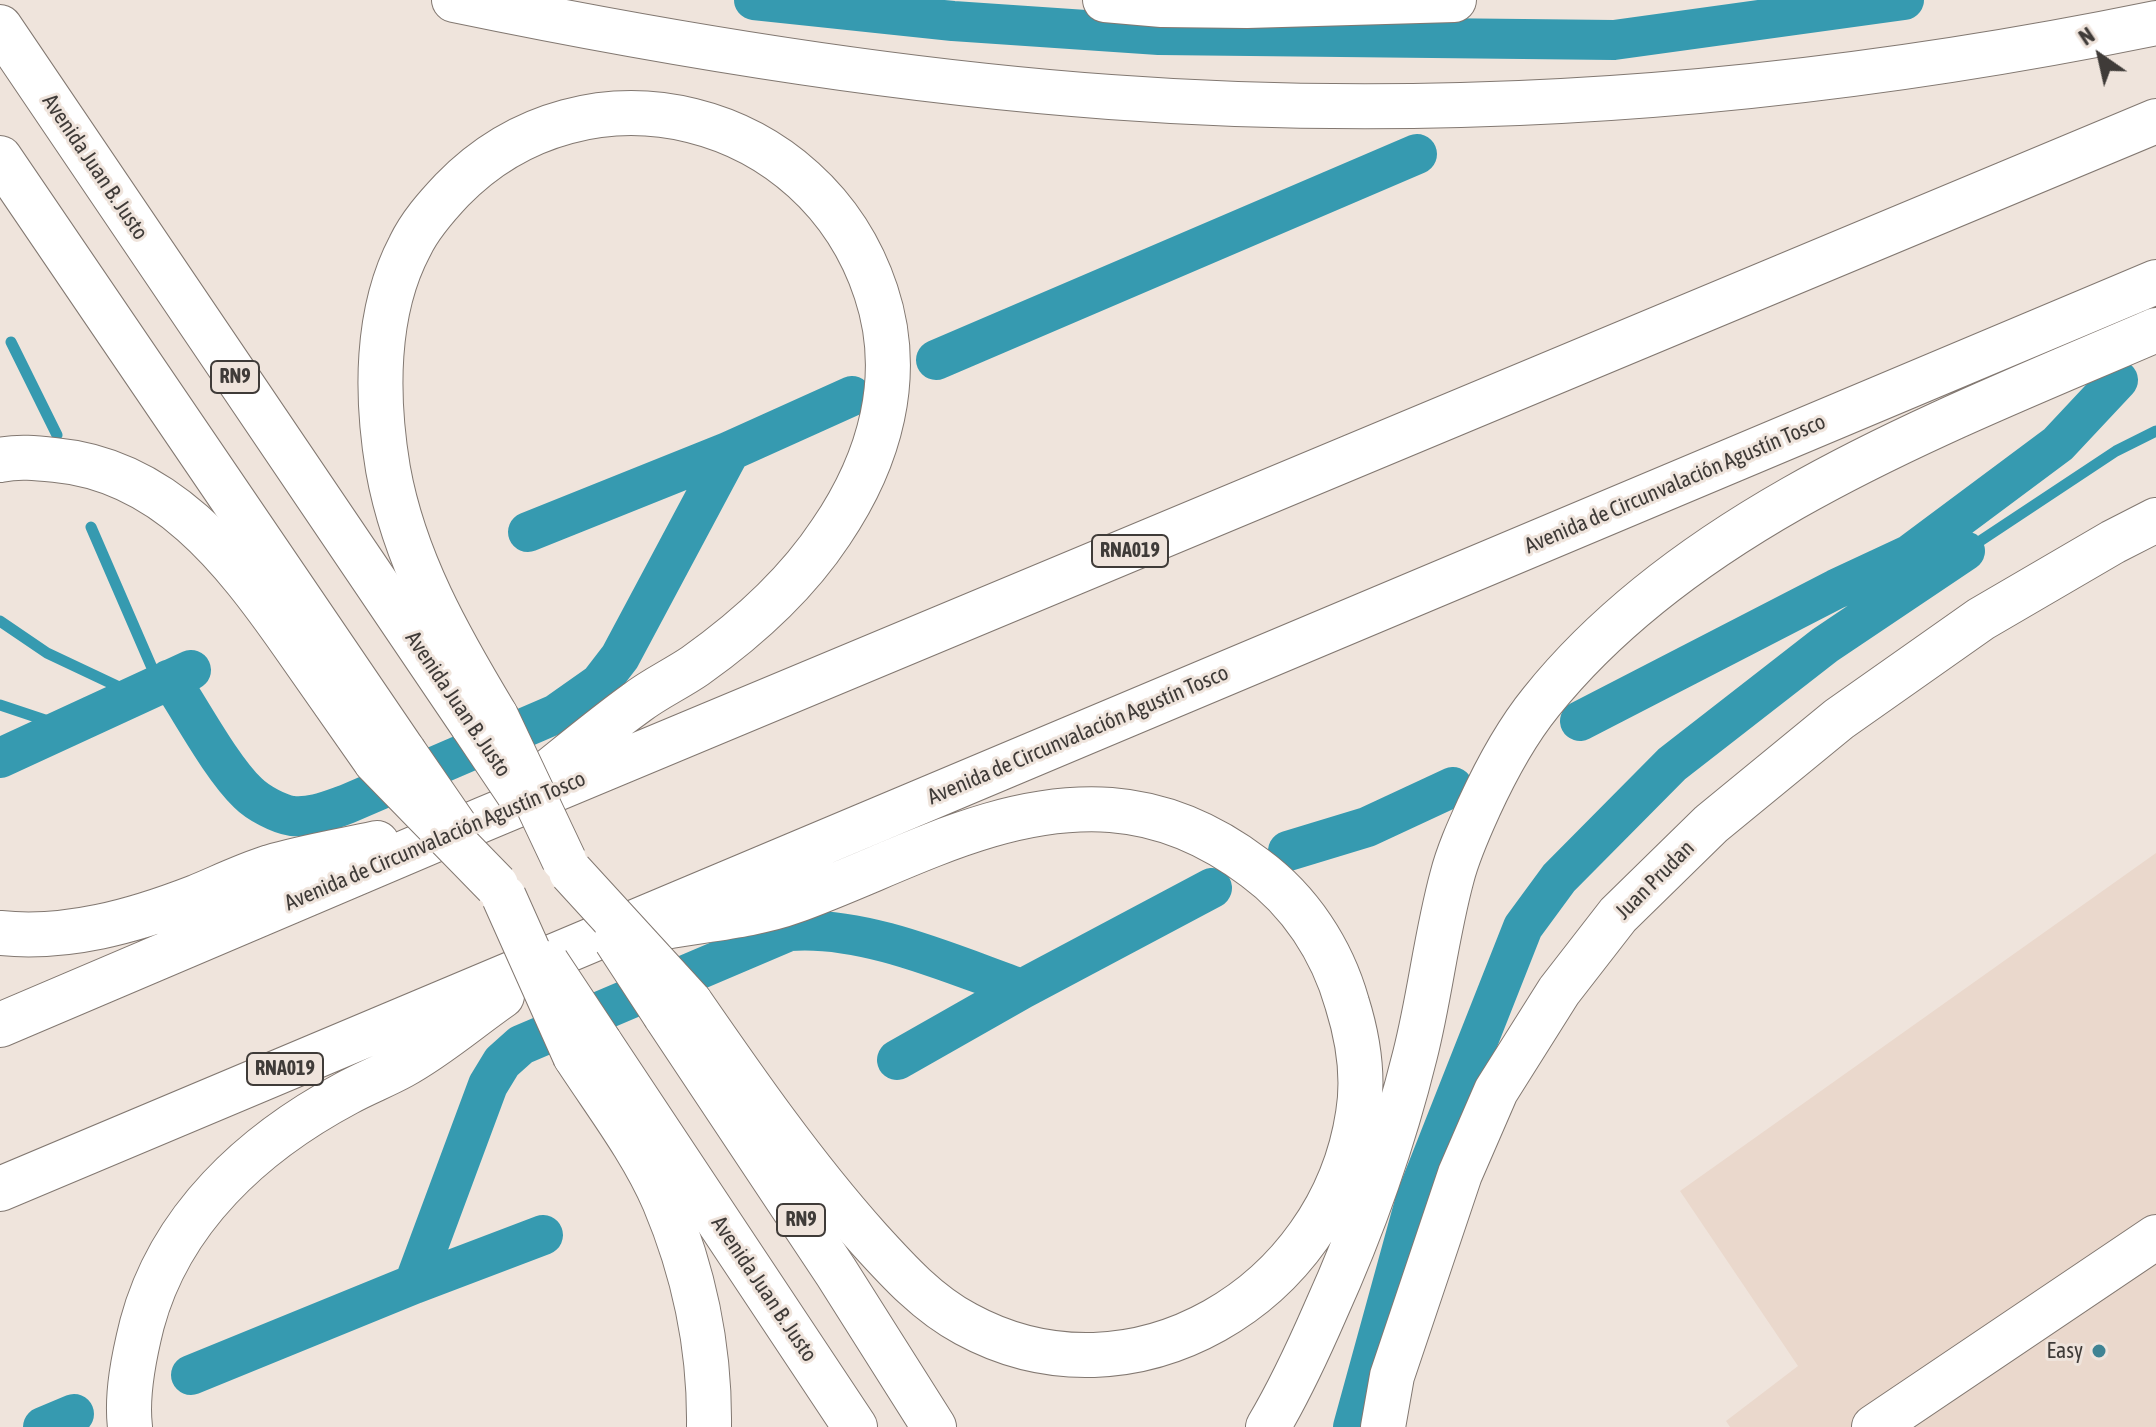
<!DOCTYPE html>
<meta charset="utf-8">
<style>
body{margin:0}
#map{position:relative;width:2156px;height:1427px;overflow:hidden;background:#efe4dc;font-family:"Asap Condensed",sans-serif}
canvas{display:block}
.north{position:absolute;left:2060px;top:16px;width:80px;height:80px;-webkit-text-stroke:6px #efe4dc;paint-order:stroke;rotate:326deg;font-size:22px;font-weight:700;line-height:32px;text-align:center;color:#3f3b38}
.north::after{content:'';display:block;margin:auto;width:28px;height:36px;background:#3f3b38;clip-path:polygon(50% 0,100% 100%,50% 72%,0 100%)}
</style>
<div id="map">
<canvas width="2156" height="1427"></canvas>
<div class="north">N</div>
</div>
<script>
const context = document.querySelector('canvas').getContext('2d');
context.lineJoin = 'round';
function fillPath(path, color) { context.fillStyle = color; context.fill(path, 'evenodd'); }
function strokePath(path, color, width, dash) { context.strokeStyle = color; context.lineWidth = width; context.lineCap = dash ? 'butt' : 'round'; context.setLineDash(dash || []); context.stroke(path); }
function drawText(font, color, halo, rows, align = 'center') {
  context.font = font + ' "Asap Condensed",sans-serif'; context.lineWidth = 6; context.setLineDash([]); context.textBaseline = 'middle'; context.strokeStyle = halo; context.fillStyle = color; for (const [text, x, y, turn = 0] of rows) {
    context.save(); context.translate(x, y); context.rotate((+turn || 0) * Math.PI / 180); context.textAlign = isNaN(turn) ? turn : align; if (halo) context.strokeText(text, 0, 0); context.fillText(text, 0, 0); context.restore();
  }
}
const built = new Path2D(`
 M2156 853V1427H1730L1726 1421 1798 1366 1680 1191Z`);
const stream = new Path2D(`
 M11 342 57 435
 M91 527 159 684
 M1965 551 2116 451 2156 431
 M0 621 47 653 136 695
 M0 705 66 727`);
const canal = new Path2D(`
 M754 0 953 21 1159 35 1614 40 1904 0
 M936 360 1417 154
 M528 532 730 451 852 396
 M170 679C192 712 221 767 248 793 258 803 279 814 292 816 312 818 330 810 347 804L556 714 600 683 620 657 730 451
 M1580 721 1836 589 1909 555 2058 444 2118 380
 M0 758 191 670
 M1288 851 1367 827 1453 787
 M897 1060 1022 989 1212 888
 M414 1284 488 1085 502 1062 521 1045 789 931C865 925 951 964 1022 989
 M191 1375 414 1284 543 1235
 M43 1427 74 1414
 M1353 1427 1416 1198 1523 927 1559 878 1672 764 1825 645 1965 551`);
const minor = new Path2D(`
 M1105 0 1162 5 1247 6 1454 0
 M1383 1427 1392 1376 1460 1174 1496 1091 1559 991 1618 915 1711 824 1839 719 1981 619 2113 542 2156 520
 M1874 1427 2156 1237`);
const major = new Path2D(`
 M0 27 473 726
 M0 158 404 752
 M665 1015 836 1272 934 1427
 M600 1043 855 1427`);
const highway = new Path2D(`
 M454 0C671 45 890 81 1110 97 1460 123 1814 93 2156 23
 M0 460C18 456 37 458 55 460 165 470 233 558 292 642 320 682 348 722 376 762
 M496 716C449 638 404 559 388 469 376 397 375 312 410 246 420 225 436 207 452 190 587 51 816 110 876 292 904 376 880 460 831 532 796 585 747 629 695 666 676 679 654 689 636 703 600 729 567 757 533 784
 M665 927C703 920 757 915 792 902 896 865 997 802 1111 810 1164 814 1213 836 1255 868 1300 901 1332 950 1347 1003 1358 1038 1364 1078 1358 1114 1331 1294 1133 1415 966 1324 928 1304 898 1271 869 1239 803 1165 746 1083 690 1002
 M0 933C67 940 134 921 196 897 220 887 245 875 270 867 304 857 341 851 377 843
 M0 1025 484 819 2156 121
 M575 1056C605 1102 642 1150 664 1201 694 1272 710 1350 709 1427
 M0 1189 2156 282
 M130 1427C126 1394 134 1356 142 1324 170 1219 253 1143 347 1093 365 1083 384 1076 402 1066 437 1047 469 1019 502 996
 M1268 1427C1290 1390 1308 1351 1325 1312 1363 1228 1393 1144 1415 1055 1430 996 1436 936 1452 877 1458 853 1469 829 1479 807 1496 770 1515 734 1541 702 1690 516 1943 422 2156 330`);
const majorBridge = new Path2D(`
 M473 726 518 793
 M404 752 455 826
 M616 940 665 1015
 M547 963 600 1043`);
const highwayBridge = new Path2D(`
 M496 716 564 860
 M376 762 496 885
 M571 872 690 1002
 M504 897 575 1056`);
const markers = [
 [2099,1351,8,"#3f8393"]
];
const shields = [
 [235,377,48],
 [1130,551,76],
 [285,1069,76],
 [801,1220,48]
];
const shieldNames = [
 ["RN9",235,377],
 ["RNA019",1130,551],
 ["RNA019",285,1069],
 ["RN9",801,1220]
];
const streetNames = [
 ["Avenida Juan B. Justo",95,167,56],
 ["Avenida de Circunvalación Agustín Tosco",1675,484,-23],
 ["Avenida Juan B. Justo",458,704,56],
 ["Avenida de Circunvalación Agustín Tosco",1078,735,-23],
 ["Avenida de Circunvalación Agustín Tosco",435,841,-23],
 ["Juan Prudan",1655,880,-45],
 ["Avenida Juan B. Justo",764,1289,56]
];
const poiNames = [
 ["Easy",2083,1351]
];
fillPath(built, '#ead8cc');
strokePath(stream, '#369ab0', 11);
strokePath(canal, '#369ab0', 40);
strokePath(minor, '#827871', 46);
strokePath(major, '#827871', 46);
strokePath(highway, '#827871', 46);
strokePath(minor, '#fff', 44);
strokePath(major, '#fff', 44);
strokePath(highway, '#fff', 44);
strokePath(majorBridge, '#827871', 46, []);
strokePath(highwayBridge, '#827871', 46, []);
strokePath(majorBridge, '#fff', 44);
strokePath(highwayBridge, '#fff', 44);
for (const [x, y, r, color] of markers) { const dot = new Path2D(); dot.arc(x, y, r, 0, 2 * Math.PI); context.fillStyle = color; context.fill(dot); strokePath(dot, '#efe4dc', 3); }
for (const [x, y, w] of shields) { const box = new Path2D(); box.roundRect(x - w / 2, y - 16, w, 32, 6); context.fillStyle = '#efe4dc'; context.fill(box); strokePath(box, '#3f3b38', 2); }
drawText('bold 20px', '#3f3b38', null, shieldNames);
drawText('22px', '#3f3b38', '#efe4dc', streetNames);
drawText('22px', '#3f3b38', '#efe4dc', poiNames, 'right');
</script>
